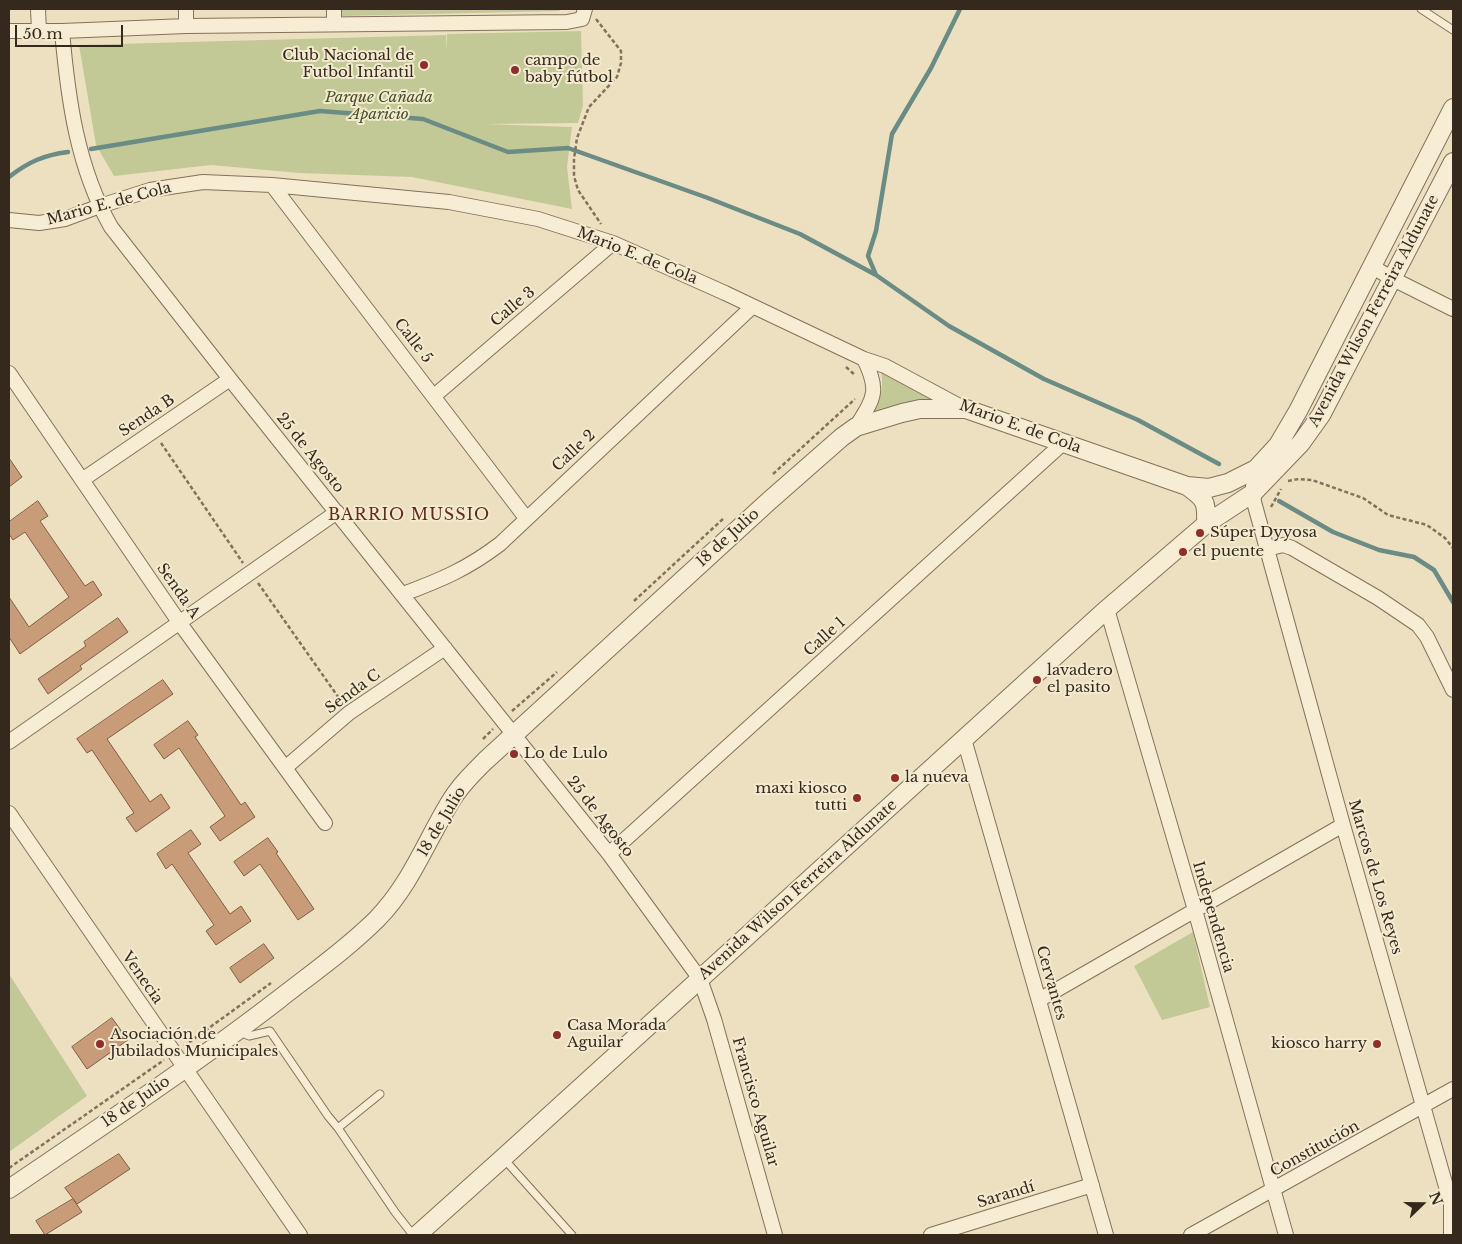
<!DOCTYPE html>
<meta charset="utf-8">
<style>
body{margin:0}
#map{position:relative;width:1462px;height:1244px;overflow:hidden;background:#ece0c1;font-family:"Libre Baskerville",serif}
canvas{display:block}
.frame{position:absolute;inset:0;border:10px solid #35291d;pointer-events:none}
.north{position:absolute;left:1397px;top:1179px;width:50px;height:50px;-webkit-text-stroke:4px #f3ead0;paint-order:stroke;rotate:68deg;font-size:14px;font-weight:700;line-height:20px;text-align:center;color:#35291d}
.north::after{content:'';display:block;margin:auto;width:18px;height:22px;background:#35291d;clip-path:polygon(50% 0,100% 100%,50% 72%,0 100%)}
.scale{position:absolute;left:15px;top:25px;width:108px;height:22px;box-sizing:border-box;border:2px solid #35291d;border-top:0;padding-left:6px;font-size:15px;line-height:18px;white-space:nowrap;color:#35291d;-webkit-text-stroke:4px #f3ead0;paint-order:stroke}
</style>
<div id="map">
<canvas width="1462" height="1244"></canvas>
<div class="frame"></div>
<div class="north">N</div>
<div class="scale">50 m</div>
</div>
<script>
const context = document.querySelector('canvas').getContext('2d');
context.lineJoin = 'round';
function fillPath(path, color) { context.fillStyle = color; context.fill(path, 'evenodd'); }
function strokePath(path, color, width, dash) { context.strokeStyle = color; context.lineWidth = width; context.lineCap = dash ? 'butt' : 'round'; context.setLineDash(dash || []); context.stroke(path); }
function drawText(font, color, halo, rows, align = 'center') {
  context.font = font + ' "Libre Baskerville",serif'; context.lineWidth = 4; context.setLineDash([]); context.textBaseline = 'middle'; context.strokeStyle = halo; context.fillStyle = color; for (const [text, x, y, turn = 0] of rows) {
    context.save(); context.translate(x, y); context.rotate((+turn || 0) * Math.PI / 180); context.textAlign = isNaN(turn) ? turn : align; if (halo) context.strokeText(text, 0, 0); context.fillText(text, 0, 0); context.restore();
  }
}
const green = new Path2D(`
 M342 9H558L560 11 342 16Z
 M581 31 583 106 578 123 485 124 572 127 567 167 572 209 412 177 299 173 211 165 114 176 96 145 79 45 446 35 447 51V34Z
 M881 371 950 404 871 415C881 400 884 389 881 371Z
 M1193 932 1210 1007 1162 1020 1134 966Z
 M9 974 87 1096 9 1152Z`);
const stream = new Path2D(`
 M960 9 931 68 892 134 876 231 868 256 876 275 949 326 1044 379 1138 420 1219 464
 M91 149 320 111 423 119 508 152 568 148 708 198 800 234 876 275
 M9 177C28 162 44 155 68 152
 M1279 501 1333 532 1379 550 1414 557 1434 570 1453 602`);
const building = new Path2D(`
 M9 458 22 477 9 487Z
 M38 501 48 516 40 521 85 586 93 581 102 595 20 654 9 637V597L29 627 69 597 25 532 13 540 9 534V522Z
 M118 618 128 632 80 666 82 669 48 694 38 679 86 646 84 642Z
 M163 680 173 694 107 739 150 802 161 794 170 808 136 832 126 818 134 813 92 750 87 753 77 739Z
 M188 721 198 735 195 737 241 805 245 802 255 817 220 841 210 827 225 816 179 748 164 759 154 745Z
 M191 830 201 844 188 853 230 914 241 906 251 921 216 945 206 931 214 925 172 864 166 869 157 854Z
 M268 838 278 852 276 853 314 909 298 920 260 864 244 876 234 862Z
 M264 944 274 958 240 983 230 968Z
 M112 1018 128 1040 87 1069 72 1047Z
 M119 1154 130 1169 77 1204 65 1188Z
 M73 1199 82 1212 45 1235 36 1221Z`);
const path = new Path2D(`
 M596 19 621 51V63L617 77 589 107 577 138 574 159V176L578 190 601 224
 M846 367 855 375
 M161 443 243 563
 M773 474 855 399
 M1288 481 1299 479 1312 480 1363 498 1388 515 1427 525 1445 538 1453 548
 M1271 507 1281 489
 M258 583 341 701
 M634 601 724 518
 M512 711 557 672
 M483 739 493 729
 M184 1046 271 983
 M9 1168 164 1060`);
const service = new Path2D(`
 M1421 9 1453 30
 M238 1031 249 1036 270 1031 328 1116 338 1128 395 1212 413 1235
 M338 1128 380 1094
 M504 1159 572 1235`);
const minor = new Path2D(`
 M38 9 39 31
 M186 9V26
 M334 9V24
 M9 31H62L186 26 567 22 582 19 585 9
 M62 31C68 99 77 167 111 227L230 379 609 854 700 979 714 1019 775 1235
 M272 185 526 518
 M9 220 39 223 65 219 100 206 150 190 203 182 272 185 449 202 538 219 613 243 725 293 864 359 885 366 965 409
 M1371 266 1393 279 1453 309
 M9 373 179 622 325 823
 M434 396 613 243
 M856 427C874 398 880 391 864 359
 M82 480 230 379
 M1253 486 1254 502 1267 549 1343 825 1451 1204V1235
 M1267 549 1283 545 1292 548 1378 598 1418 625 1427 637 1453 690
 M403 594C441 580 467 569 500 544L752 307
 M1107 609 1195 910 1286 1235
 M964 739 1106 1235
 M9 742 337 512
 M285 768 349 713 445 648
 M9 813 300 1235
 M609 854 1062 444
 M1039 1000 1343 825
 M931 1235 1092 1185
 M1191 1235 1453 1089`);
const tertiary = new Path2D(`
 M1187 486 1209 488 1228 483 1256 469 1278 445 1298 411 1453 108
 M9 1189C99 1128 191 1067 278 1000 311 974 347 949 377 919 410 885 425 844 449 804 458 788 472 774 485 761L769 501 842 437 856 427 902 413 920 409H966L1187 486C1205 499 1207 501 1206 524
 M417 1235 503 1158 1107 609 1206 524 1253 493 1301 443 1321 415 1453 162`);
const markers = [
 [424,65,5,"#902e2c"],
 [515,70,5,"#902e2c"],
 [1200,533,5,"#902e2c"],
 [1183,552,5,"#902e2c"],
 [1037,680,5,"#902e2c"],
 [514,754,5,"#902e2c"],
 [895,778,5,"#902e2c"],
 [857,798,5,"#902e2c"],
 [557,1035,5,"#902e2c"],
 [100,1044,5,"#902e2c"],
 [1377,1044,5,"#902e2c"]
];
const poiNames = [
 ["Club Nacional de",414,56,"right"],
 ["Futbol Infantil",414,73,"right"],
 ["campo de",525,61],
 ["baby fútbol",525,78],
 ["Súper Dyyosa",1210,533],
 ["el puente",1193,552],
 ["lavadero",1047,671],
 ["el pasito",1047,688],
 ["Lo de Lulo",524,754],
 ["la nueva",905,778],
 ["maxi kiosco",847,789,"right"],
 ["tutti",847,806,"right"],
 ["Casa Morada",567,1026],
 ["Aguilar",567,1043],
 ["Asociación de",110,1035],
 ["Jubilados Municipales",110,1052],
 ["kiosco harry",1367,1044,"right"]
];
const parkNames = [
 ["Parque Cañada",379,98],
 ["Aparicio",379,115]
];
const streetNames = [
 ["Mario E. de Cola",109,204,-15],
 ["Mario E. de Cola",637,256,22],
 ["Calle 3",513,307,-40],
 ["Avenida Wilson Ferreira Aldunate",1374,311,-62],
 ["Calle 5",413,341,52],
 ["Senda B",147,416,-34],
 ["Mario E. de Cola",1020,427,20],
 ["Calle 2",574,451,-43],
 ["25 de Agosto",310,453,51],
 ["18 de Julio",728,538,-42],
 ["Senda A",178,591,55],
 ["Calle 1",825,637,-42],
 ["Senda C",353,692,-36],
 ["25 de Agosto",600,817,52],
 ["18 de Julio",442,822,-59],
 ["Marcos de Los Reyes",1375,877,74],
 ["Avenida Wilson Ferreira Aldunate",798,890,-42],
 ["Independencia",1213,917,74],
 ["Venecia",142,978,55],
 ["Cervantes",1051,983,74],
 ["18 de Julio",136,1102,-34],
 ["Francisco Aguilar",755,1102,74],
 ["Constitución",1315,1149,-29],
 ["Sarandí",1006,1195,-17]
];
const neighbourhoodNames = [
 ["BARRIO MUSSIO",409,515]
];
fillPath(green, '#c2c996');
strokePath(stream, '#6b8c84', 4.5);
fillPath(building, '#c89b79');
strokePath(building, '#825c41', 1);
strokePath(service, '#84715a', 9);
strokePath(minor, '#84715a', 16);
strokePath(tertiary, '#84715a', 20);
strokePath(path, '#84715a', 2.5, [4, 2.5]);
strokePath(service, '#f7edd4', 7);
strokePath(minor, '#f7edd4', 14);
strokePath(tertiary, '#f7edd4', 18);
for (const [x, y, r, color] of markers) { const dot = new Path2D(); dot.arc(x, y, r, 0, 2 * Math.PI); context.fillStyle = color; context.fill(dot); strokePath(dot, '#f3ead0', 2); }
drawText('15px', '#35291d', '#f3ead0', poiNames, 'left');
drawText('italic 15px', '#445025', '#f3ead0', parkNames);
drawText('15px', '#35291d', '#f3ead0', streetNames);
context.letterSpacing = '1px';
drawText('16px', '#5f2d1f', '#f3ead0', neighbourhoodNames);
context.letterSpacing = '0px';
</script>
